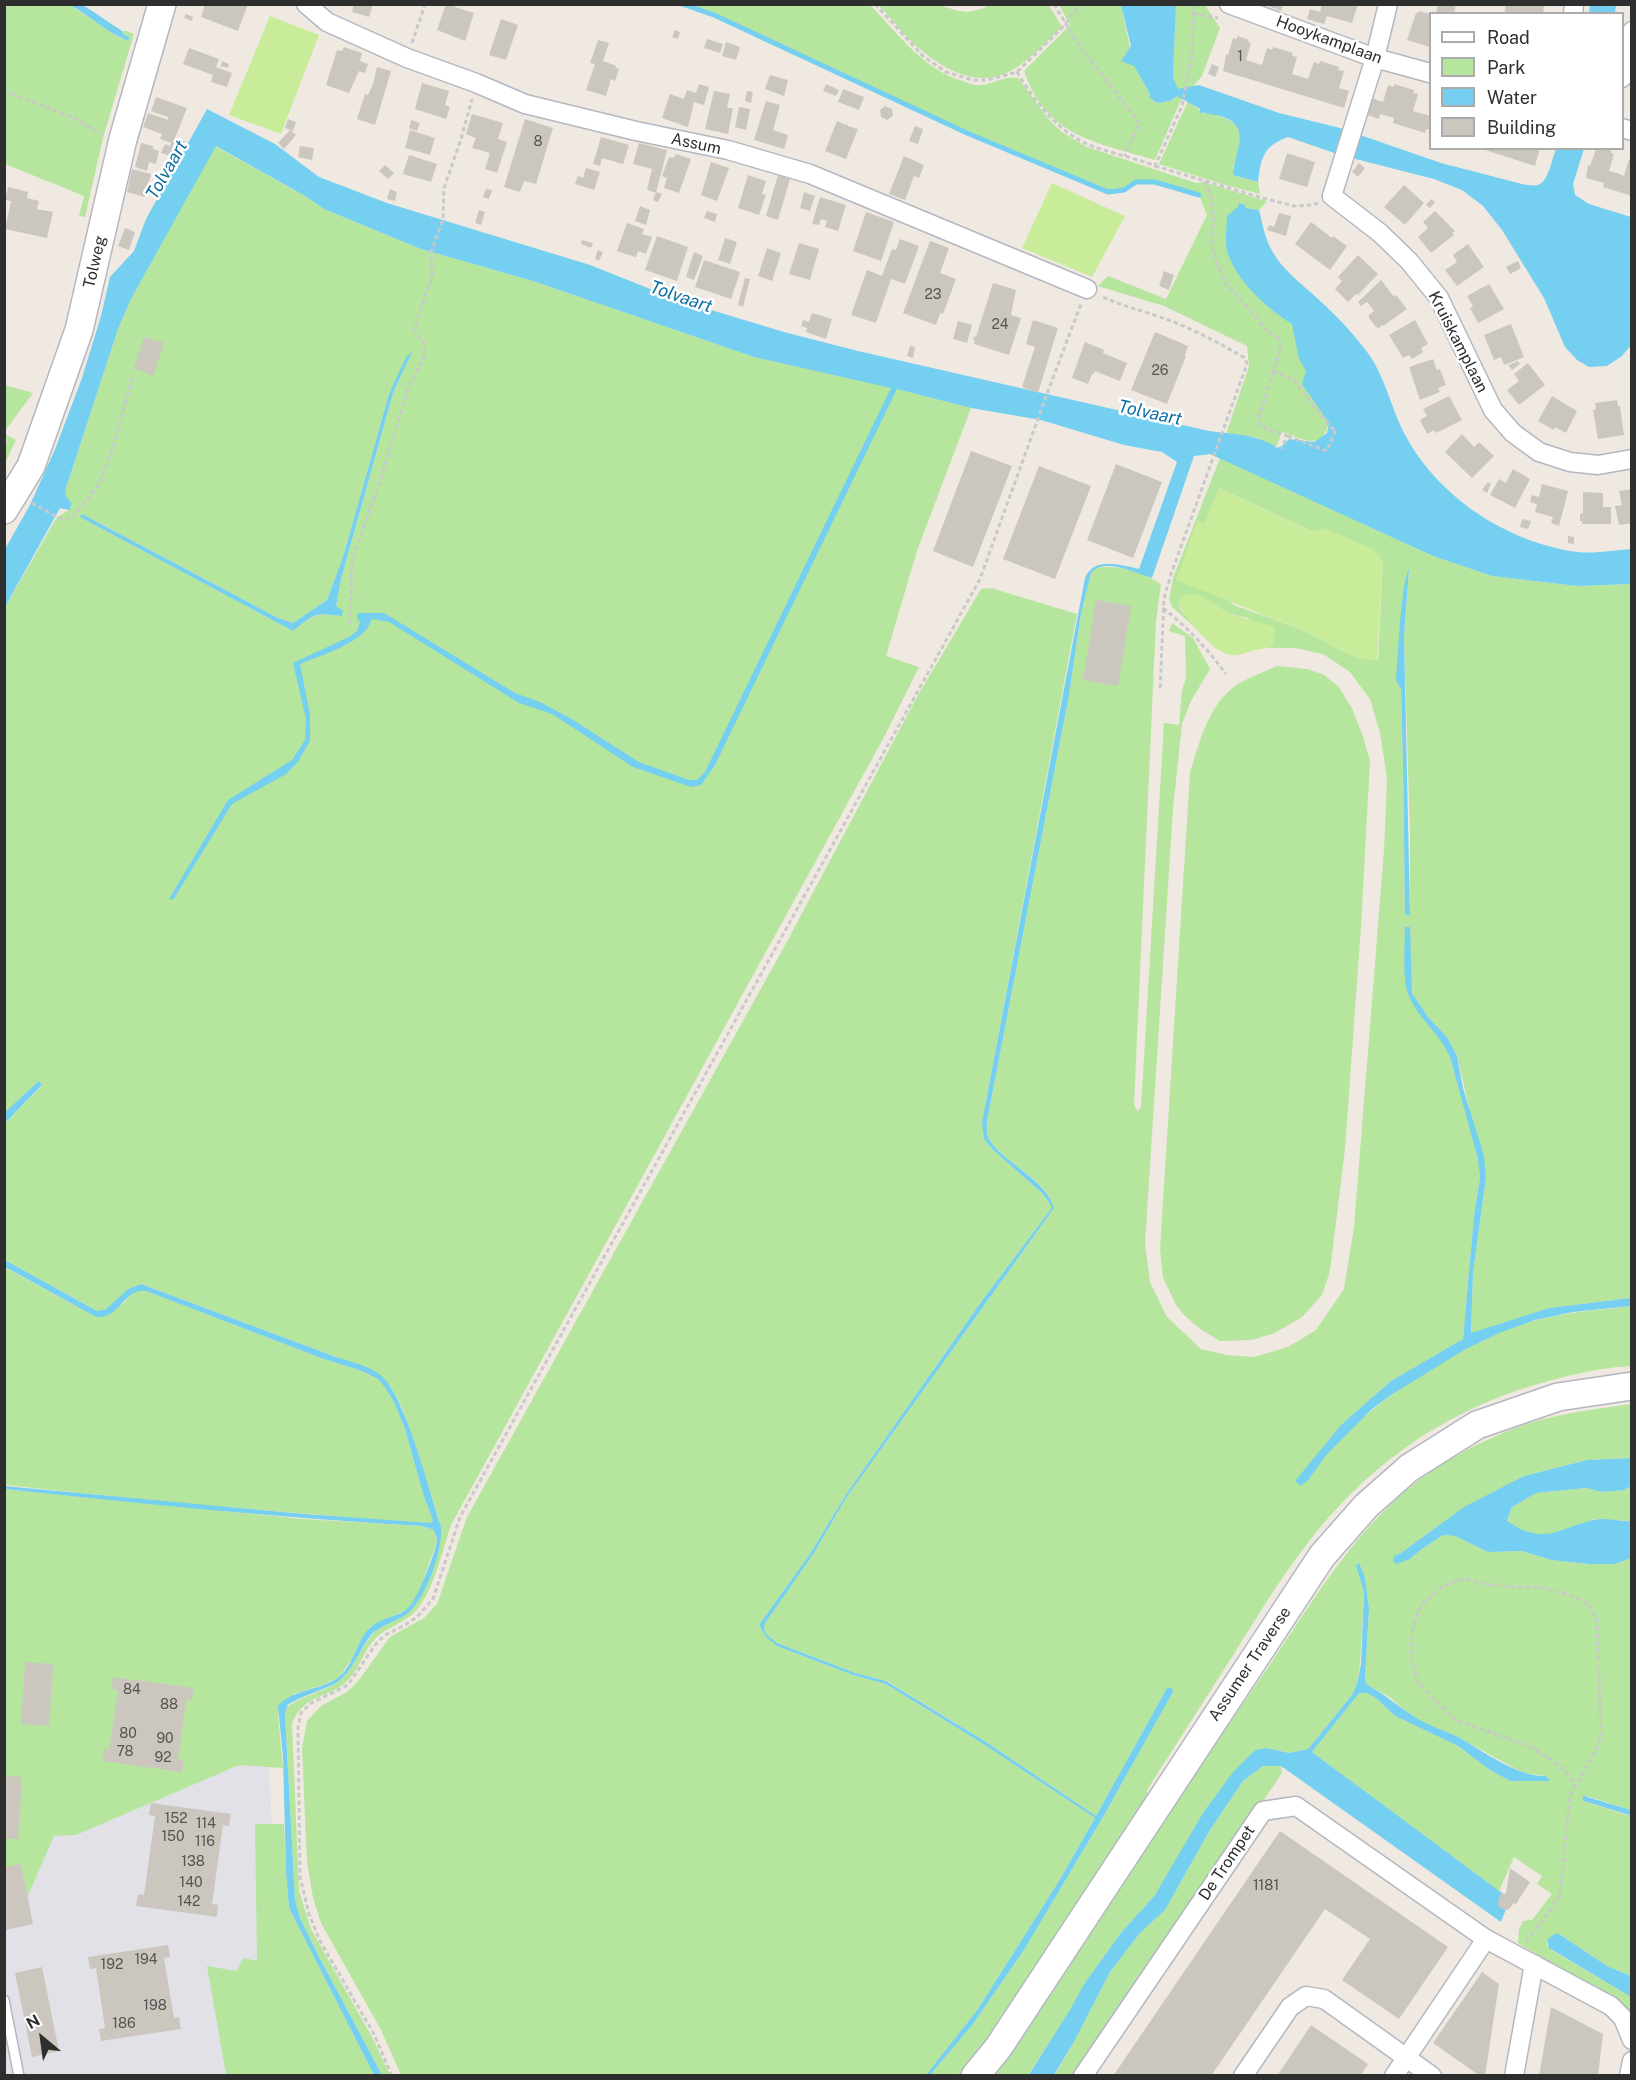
<!DOCTYPE html>
<style>
body{margin:0}
#map{position:relative;width:1636px;height:2080px;overflow:hidden;background:#efe9e1;font-family:"Public Sans",sans-serif}
canvas{display:block}
.frame{position:absolute;inset:0;border:6px solid #2e2e2e;pointer-events:none}
.legend{position:absolute;left:1429px;top:12px;width:195px;height:138px;box-sizing:border-box;background:#fff;border:2px solid #ababab;margin:0;padding:8px 10px;list-style:none;font-size:18px;color:#2e2e2e}
.legend li{display:flex;align-items:center;gap:12px;height:30px}
.legend b{width:30px;border:2px solid #ababab}
.north{position:absolute;left:12px;top:2008px;width:60px;height:60px;-webkit-text-stroke:4px #fff;paint-order:stroke;rotate:331deg;font-size:16px;font-weight:700;line-height:24px;text-align:center;color:#2e2e2e}
.north::after{content:'';display:block;margin:auto;width:21px;height:27px;background:#2e2e2e;clip-path:polygon(50% 0,100% 100%,50% 72%,0 100%)}
</style>
<div id="map">
<canvas width="1636" height="2080"></canvas>
<div class="frame"></div>
<ul class="legend">
<li><b style="height:8px;background:#fff"></b>Road</li>
<li><b style="height:16px;background:#b6e59e"></b>Park</li>
<li><b style="height:16px;background:#75cff0"></b>Water</li>
<li><b style="height:16px;background:#cbc7bf"></b>Building</li>
</ul>
<div class="north">N</div>
</div>
<script>
const context = document.querySelector('canvas').getContext('2d');
context.lineJoin = 'round';
function fillPath(path, color) { context.fillStyle = color; context.fill(path, 'evenodd'); }
function strokePath(path, color, width, dash) { context.strokeStyle = color; context.lineWidth = width; context.lineCap = dash ? 'butt' : 'round'; context.setLineDash(dash || []); context.stroke(path); }
function drawText(font, color, halo, rows, align = 'center') {
  context.font = font + ' "Public Sans",sans-serif'; context.lineWidth = 5; context.setLineDash([]); context.textBaseline = 'middle'; context.strokeStyle = halo; context.fillStyle = color; for (const [text, x, y, turn = 0] of rows) {
    context.save(); context.translate(x, y); context.rotate((+turn || 0) * Math.PI / 180); context.textAlign = isNaN(turn) ? turn : align; if (halo) context.strokeText(text, 0, 0); context.fillText(text, 0, 0); context.restore();
  }
}
const industrial = new Path2D(`
 M268 1742 279 1979 265 2075H5L4 1836 49 1827Z`);
const green = new Path2D(`
 M4 5H70L120 38 128 40 122 31H127L134 34 103 138 85 217 79 216 84 196 5 164Z
 M682 5H870C898 33 923 70 963 81 967 83 973 85 977 85 991 86 1003 75 1018 78L1049 120 1062 132 1087 147 1196 183 1203 182 1267 201 1259 210 1245 208 1239 203 1315 346 1329 422C1322 452 1303 439 1282 432L1276 447 1258 438 1226 434 1249 366 1247 346 1164 306 1098 286 1108 276 1166 299 1207 215 1199 195 1155 182H1136L1124 190 1108 192 967 133 714 15Z
 M878 5H940L958 11 968 12 981 9 990 5H1049L1062 27C1045 43 1026 65 1004 74 970 87 937 65 912 42 900 31 890 16 878 5Z
 M1059 5H1121L1134 66 1150 94 1149 97 1157 103 1170 101 1177 96 1173 78 1176 5H1205L1220 28 1202 76 1180 102 1155 160C1096 142 1046 137 1024 71L1070 25Z
 M1188 101 1202 112 1225 118 1236 125 1240 135 1239 152 1233 167V175L1258 182 1260 194 1225 185 1159 164Z
 M215 146 305 196 324 209 421 249 533 281 754 357 891 387 971 408 917 551 886 656 919 667 884 737 451 1525C442 1551 433 1594 414 1613 403 1623 387 1627 376 1638 364 1649 360 1668 348 1680 329 1700 305 1692 292 1723L299 1891 311 1929 372 2037 390 2075H382L318 1955 300 1918 295 1900 285 1715 287 1707C302 1696 320 1693 336 1683 353 1672 359 1650 372 1635 380 1625 396 1622 407 1614 421 1602 434 1553 441 1534V1526L413 1439 402 1407 390 1386 369 1368 336 1357 141 1284 128 1289 106 1309 97 1311 5 1260V1123L42 1086 39 1081 5 1112V607L57 517 69 510 72 505 64 495 66 488 118 329 131 299ZM411 353 393 393 341 579 336 606 342 616C314 613 315 614 293 631L81 517 82 514 278 618 293 623 327 600 344 554 389 394Z
 M5 385 33 393 5 431 4 385Z
 M5 434 16 440 5 463V445L7 441Z
 M1220 458 1433 556 1492 576 1577 586 1631 584V1298L1549 1308 1471 1334 1473 1273 1486 1178 1457 1056 1447 1037 1428 1017 1412 994 1405 927 1414 1005 1444 1043 1450 1057 1479 1159 1480 1178 1474 1216 1463 1339 1391 1381 1342 1424 1309 1479C1315 1470 1321 1461 1327 1453 1373 1400 1469 1337 1537 1320 1568 1312 1600 1310 1631 1306V1366C1595 1368 1560 1377 1525 1388 1438 1416 1367 1467 1310 1540 1283 1574 1260 1612 1237 1649 1207 1696 1177 1743 1147 1790L1149 1800 1005 2018 958 2075H930L973 2024 1024 1950 1103 1817 1173 1692 1172 1689 1167 1688 1096 1816 986 1742 887 1681 855 1673 777 1643 766 1634 764 1628V1623L814 1553 846 1498 1054 1208C1047 1179 1003 1163 989 1139 986 1134 987 1127 987 1121L1069 695 1081 614 1091 573 1095 568C1117 564 1143 572 1161 584L1156 622 1134 1104 1137 1111 1141 1108 1164 723 1179 725 1182 690 1186 678 1185 636 1169 631 1172 623 1193 638 1210 669 1191 701 1182 724 1173 809 1145 1243 1150 1282 1167 1317 1201 1349 1227 1355 1254 1357 1288 1347 1316 1330 1344 1289 1354 1227 1384 850 1387 778 1380 733 1370 699 1350 672 1323 654 1295 648H1268L1273 644 1248 618 1230 614 1215 606 1178 602 1181 610 1198 630 1172 607 1169 599 1173 578ZM1219 488 1314 532 1383 561 1378 660C1350 658 1333 644 1308 633 1284 622 1258 614 1233 605L1198 521 1205 524ZM1409 570 1404 636 1410 833V915L1405 914 1403 762 1401 689 1398 681Z
 M991 588 1077 614 982 1122 984 1139 993 1150 1042 1193 1051 1205V1209L981 1302 845 1496 810 1554 759 1625 766 1637 795 1653 853 1675 886 1684 985 1745 1095 1818 1059 1881 978 2009 926 2075H401L381 2030 321 1923 313 1898 307 1862 302 1748 307 1721 321 1706 347 1692 359 1680 390 1637 424 1618 437 1604 467 1517 783 949 917 697 981 589Z
 M1277 666 1307 669 1324 675 1338 686 1352 708 1362 734 1370 760 1361 927 1345 1149 1330 1271 1322 1295 1302 1317 1275 1333 1252 1340 1220 1341 1200 1329 1184 1315 1176 1305 1163 1278 1160 1249 1190 773C1200 741 1208 704 1238 684 1250 677 1264 672 1277 666Z
 M4 1267 96 1317 124 1303 132 1292 140 1289 146 1291 321 1358 362 1371 378 1379 386 1389 394 1402 405 1429 424 1497 433 1520 431 1523 427 1524 167 1502 5 1485Z
 M1631 1404V1458L1587 1460 1524 1476 1464 1508 1401 1553 1395 1556 1410 1559 1422 1549 1443 1535 1455 1536 1488 1552 1522 1551 1551 1560 1589 1564H1615L1631 1558V1810L1587 1796 1589 1803 1630 1816 1631 1818V1976L1607 1966 1559 1934H1554L1547 1940V1945L1553 1951 1631 1997V2013L1624 2007 1518 1943 1519 1929 1523 1921 1532 1920 1552 1894 1537 1884 1542 1876 1514 1857 1499 1891 1312 1752 1356 1697 1360 1693H1367L1376 1698 1395 1716 1458 1746 1490 1770 1510 1781 1546 1776 1523 1773 1514 1768 1456 1736 1424 1723 1403 1709 1391 1698 1366 1684 1365 1679 1369 1608 1365 1578 1356 1566 1364 1592 1360 1664 1357 1684 1352 1695 1308 1749 1289 1753 1267 1748 1170 1871 1155 1895 1120 1934 1084 1984 1071 2010 1028 2075 995 2076C1090 1941 1175 1800 1269 1666 1311 1604 1351 1536 1409 1488 1443 1460 1486 1438 1527 1424 1560 1413 1597 1409 1631 1404Z
 M1631 1486 1630 1521 1595 1519 1573 1528 1541 1536 1519 1529 1507 1522 1512 1507 1536 1493 1586 1488 1602 1492 1624 1490Z
 M4 1489 303 1519 422 1526 434 1530 437 1541 418 1595 408 1609 371 1626 358 1644 352 1659 339 1677 323 1685 293 1694 278 1715 283 1768 239 1765 76 1835 54 1836 26 1900 5 1891Z
 M1263 1766H1281L1282 1773 1099 2045 1078 2075 1054 2076 1075 2040 1110 1972 1140 1933 1165 1910 1210 1830 1243 1781Z
 M255 1824H284L286 1872 289 1908 374 2075H226L207 1966 237 1971 243 1958 257 1961Z`);
const pitch = new Path2D(`
 M270 16 319 35 281 134 229 115Z
 M1052 183 1125 216 1092 277 1022 248Z
 M1219 488 1314 532 1324 528 1373 549 1383 561 1377 660 1362 659 1340 651 1309 633 1176 580 1197 521 1205 523Z
 M1187 594 1200 595 1230 614 1275 627 1273 645C1267 649 1262 649 1255 650 1247 652 1240 656 1231 655 1213 653 1185 618 1178 602Z`);
const water = new Path2D(`
 M70 5H81L86 7 122 31 124 35 129 37 128 41C106 32 90 16 70 5Z
 M1121 5H1176L1173 78 1178 89 1199 85 1279 113 1340 128 1441 163 1522 184C1527 185 1534 186 1538 185 1549 181 1552 158 1556 149H1584L1573 184 1575 195 1589 204 1631 217V345L1622 356 1607 366 1589 367 1577 360 1565 347 1544 298 1502 230 1483 206 1462 190 1434 179 1340 155 1288 137C1263 146 1261 158 1258 182L1233 175C1233 156 1252 130 1226 118 1219 115 1210 115 1202 112L1200 114V109L1177 96 1170 101 1157 103 1149 97 1150 94 1134 66 1121 61 1131 46Z
 M1590 5H1616L1615 13H1589Z
 M207 109 275 144 319 177 387 203 590 265 678 300 784 332 858 351 1209 431C1230 434 1259 434 1277 448L1282 446 1289 439 1314 442 1327 433 1329 423 1302 384 1306 371 1299 359 1292 324C1267 308 1239 284 1228 254 1224 244 1227 227 1227 216L1238 207 1239 203 1245 205V208L1259 210C1262 222 1265 238 1271 249 1282 270 1301 283 1318 299 1337 316 1355 335 1370 356 1385 378 1391 407 1403 431 1436 496 1506 542 1577 552 1594 554 1614 550 1631 549V584L1577 586 1492 576 1433 556 1210 454 1194 456 1152 578C1135 573 1105 557 1091 573L1081 614 1069 695 987 1121C987 1127 986 1134 989 1139 1002 1162 1047 1180 1054 1208L846 1498 814 1553 765 1623 764 1628 766 1634 777 1643 855 1673 886 1681 986 1742 1096 1816 1167 1688H1172L1173 1692 1103 1817 1024 1950 973 2024 930 2075H926L978 2009 1059 1881 1095 1818 985 1745 886 1684 853 1675 777 1646 766 1637 759 1625 810 1554 845 1496 981 1302 1051 1209V1205L1042 1193 993 1150 984 1139 982 1122 1085 578C1094 556 1121 565 1139 569L1177 462 1162 452 1124 445 1041 420 971 408 897 389 715 765 701 785 691 787 633 767 552 714 519 703 389 622 372 619C365 643 321 655 300 664L310 715V741L297 763 286 774 232 804 173 900 169 899 228 800 292 760 305 740 306 719 293 663 349 637 357 631 360 622 357 618V613H384L515 693 540 702 570 718 639 762 689 780H697L705 772 891 388 754 357 533 281 421 249 324 209 305 196 216 146 131 299 118 329 66 488 65 495 72 504 69 510 60 508 5 607V549L30 505 56 447 82 378 101 316 110 277 134 251 146 219Z
 M412 352 393 393 341 579 336 606 343 611 342 616C313 613 316 613 293 631L80 517 82 514 278 618 293 623 327 600 344 554 389 394 406 357Z
 M1409 569 1404 636 1410 915H1405L1403 762 1401 689 1396 680C1398 660 1401 582 1409 569Z
 M1405 927H1410L1412 993 1428 1017 1447 1037 1457 1056 1463 1088 1484 1156 1486 1178 1473 1273 1471 1333 1549 1308 1631 1298V1306L1573 1312 1535 1320 1499 1333 1464 1350 1391 1395 1371 1410 1327 1454 1309 1479 1301 1486 1295 1481 1342 1424 1391 1381 1463 1339 1474 1216 1480 1178 1478 1159 1450 1057C1440 1034 1418 1018 1409 996 1402 982 1405 944 1405 927Z
 M39 1081 42 1085 5 1123V1112Z
 M5 1260 97 1311 106 1309 128 1289 141 1284 336 1357C351 1362 367 1365 379 1374 405 1392 429 1492 441 1526 443 1551 426 1598 407 1614 396 1622 380 1625 371 1635 359 1650 353 1672 336 1683 326 1689 291 1700 287 1706 287 1707 285 1715 285 1715L295 1900 300 1918 318 1955 382 2075H374L289 1908 286 1872 283 1757 278 1706C293 1689 317 1691 336 1679 355 1667 355 1639 372 1626 382 1617 400 1617 409 1607 417 1599 437 1550 437 1539 437 1538 434 1531 434 1530L422 1526C282 1518 143 1504 5 1489L4 1486 304 1514 431 1523 433 1520 424 1497 405 1429 394 1402 386 1389 378 1379 362 1371 321 1358 146 1291C124 1287 121 1319 96 1317L5 1267Z
 M1631 1458V1486L1624 1490 1602 1492 1586 1488 1536 1493 1512 1507 1507 1521C1544 1546 1557 1529 1593 1520 1605 1517 1620 1522 1631 1521V1558L1615 1564H1589L1551 1560 1522 1551 1488 1552 1455 1536 1443 1535 1422 1549 1410 1559 1396 1564 1393 1561 1394 1556 1401 1553 1464 1507 1524 1476 1587 1460Z
 M1359 1563 1365 1578 1369 1608 1365 1679 1366 1684C1386 1695 1401 1709 1420 1720 1432 1727 1446 1731 1458 1737 1484 1751 1516 1777 1546 1776L1550 1781H1510L1490 1770 1458 1746 1395 1716 1376 1698 1367 1693H1360L1356 1697 1312 1752 1510 1899 1501 1922 1281 1766H1263L1243 1781 1210 1830 1165 1910 1140 1933 1110 1972 1075 2040 1054 2075 1028 2076 1070 2010 1084 1984 1120 1934 1155 1895 1203 1813 1233 1772 1255 1750 1267 1748 1289 1753 1308 1749 1352 1695 1357 1684 1361 1664 1364 1592 1356 1566Z
 M1584 1796 1631 1810V1818L1629 1815 1584 1801 1582 1798Z
 M1554 1934H1559L1607 1966 1631 1976V1997L1549 1948 1547 1940Z`);
const stream = new Path2D(`
 M682 4 714 15 967 133 1108 192 1124 190 1136 182H1155L1199 195`);
const building = new Path2D(`
 M205 4H248L238 31 201 17Z
 M354 4H373L369 17 352 12Z
 M446 4H456L455 7 474 13 465 41 437 30Z
 M1263 4H1283L1281 11Z
 M1322 4H1358L1352 23 1327 16 1324 24 1307 19 1310 9 1320 12Z
 M1438 4H1456L1454 14H1436Z
 M1506 4H1544L1543 14H1504Z
 M1419 11 1430 14V47L1407 40 1416 13H1418Z
 M186 14 193 17 192 21 184 18Z
 M501 19 518 25 506 60 489 55Z
 M675 30 680 32 678 39 672 37Z
 M1237 36 1249 40 1248 42 1251 43 1246 60 1262 65 1267 48 1272 50 1273 47 1293 53 1292 56 1297 57 1292 74 1308 79 1314 62 1319 64 1320 61 1339 67 1338 70 1344 71 1339 88 1349 91 1344 108 1223 71 1226 55H1228L1233 38 1237 39Z
 M707 39 723 44 720 53 704 48Z
 M598 40 609 43 603 61 616 66 615 68 619 69 615 81 611 79 606 96 586 90 595 64 590 63Z
 M726 42 740 47 736 60 722 56Z
 M344 47 362 53 360 61 368 64 365 73 359 71 349 93 326 85 337 50 342 51Z
 M189 48 219 59 216 67 232 73 227 87 211 82 213 75 183 64Z
 M222 61 229 64 228 68 221 66Z
 M1212 64 1219 67 1215 77 1208 74Z
 M377 67 391 71 375 125 357 119 365 94 368 95 373 84Z
 M770 75 788 80 784 96 765 89Z
 M422 83 449 91 445 105 450 107 446 119 415 109Z
 M699 84 709 87 704 105 694 102 688 127 662 118 670 94 684 99 687 90 696 93Z
 M826 84 839 90 836 96 823 91Z
 M1394 84 1414 90 1413 93 1418 94 1413 111 1430 116V130L1426 129 1425 133 1393 123 1394 118 1380 114 1379 119 1367 115 1372 98 1383 102 1388 85 1394 87Z
 M843 89 864 97 859 110 838 102Z
 M714 91 730 94 727 108H733L728 134 705 129Z
 M747 91 753 92 751 103 745 101Z
 M156 97 187 108 175 138 185 141 182 150 179 148 176 158 161 153 165 144 170 146 171 143 160 139 162 134 143 127 148 113 168 120V117L151 111Z
 M766 101 780 105 773 130 788 135 784 149 754 140Z
 M885 106 892 109 893 116 887 120 881 117 880 110Z
 M739 107 750 109 746 130 735 127Z
 M472 114 503 123 498 139 507 142 497 173 485 169 490 153 472 148 476 138 466 134Z
 M288 119 296 122 293 131 285 128Z
 M525 119 553 128 536 184 524 181 520 192 504 187Z
 M411 120 420 123 417 131 409 128Z
 M837 121 846 125V123L848 126 858 129 846 159 825 151Z
 M915 126 923 129 918 144 909 141Z
 M290 130 296 135 284 149 278 143Z
 M410 130 435 138 430 155 405 148Z
 M601 137 629 145 623 164 602 158 600 166 593 164Z
 M141 143 153 146V149L159 151 156 164 149 162 147 171 135 167Z
 M639 143 667 150 656 193 647 190 652 169 633 164Z
 M300 146 314 148 312 160 298 157Z
 M1479 148H1540L1535 166Z
 M1599 148 1611 150V153L1614 154 1609 171 1617 173 1624 176 1629 159 1632 160V196L1603 187 1604 183 1586 178 1588 165 1590 166 1596 149Z
 M1287 153 1315 162 1307 187 1279 179Z
 M676 154 691 159 679 193 664 188 667 178 662 176 669 157 674 158Z
 M409 155 437 164 431 182 403 174Z
 M904 156 924 165 919 178 914 176 905 200 889 194Z
 M711 162 729 168 717 201 701 195Z
 M1359 163 1365 168 1358 177 1352 172Z
 M385 165 394 173 388 179 379 171Z
 M586 168 600 172 594 190 575 184 578 176 583 178Z
 M132 169 151 174 145 197 127 192Z
 M748 175 766 181 762 194 766 195 759 215 738 208Z
 M778 175 790 179 778 220 766 216Z
 M1404 185 1424 203 1405 225 1384 207Z
 M8 187 28 192 27 198 39 201 37 209 53 212 47 238 5 229 11 201 5 200Z
 M390 189 397 192 395 201 387 199Z
 M486 189 492 190 489 199 483 197Z
 M656 192 662 194 658 202 653 200Z
 M804 192 815 196 810 211 800 208Z
 M820 197 846 205 838 231 825 227 827 221 821 219 819 225 812 224Z
 M1431 199 1435 202 1430 208 1426 205Z
 M640 206 650 210 646 225 635 221Z
 M479 210 485 212 481 225 475 223Z
 M707 211 717 214 715 222 704 218Z
 M1435 211 1455 231 1452 233 1454 235 1431 253 1418 237 1428 228 1423 222Z
 M866 212 894 222 881 261 853 251Z
 M1279 213 1291 216 1286 236 1267 230 1269 225 1274 227Z
 M1311 222 1332 238 1333 236 1347 246 1330 270 1295 244Z
 M627 223 644 229 642 234 652 237 646 254 638 251 636 257H635L617 251Z
 M125 228 135 232 129 250 118 246Z
 M657 236 688 247 677 281 645 270Z
 M725 238 737 242 730 264 718 260Z
 M900 239 919 246 905 284 891 279 876 323 851 315 867 270 882 276 892 249 896 250Z
 M582 240 593 243 591 248 581 244Z
 M930 241 949 248 940 273 956 279 943 314 940 313 936 325 903 313Z
 M799 243 819 249 810 280 789 274Z
 M1468 244 1484 267 1457 286 1445 270 1457 262 1453 255Z
 M767 248 781 253 772 281 758 276Z
 M598 250 603 252 599 261 595 259Z
 M694 252 703 256 694 280 686 277Z
 M1358 255 1378 274 1358 295 1356 294 1348 302 1335 289 1342 281 1338 277Z
 M704 260 740 272 731 299 695 287Z
 M1518 261 1521 268 1510 274 1506 267Z
 M1164 271 1174 275 1169 290 1159 286Z
 M745 278 750 279 743 307 738 305Z
 M1381 280 1394 297 1396 295 1407 309 1383 326 1382 325 1379 328 1376 327 1369 318V315L1374 311 1367 302 1361 306 1358 302Z
 M993 283 1016 290 1011 315 1021 318 1009 355 974 344 975 340H973L974 336 976 337Z
 M1489 284 1504 309 1478 323 1470 308 1473 306 1467 296Z
 M812 313 832 319 826 339 806 332 807 328 801 326 803 320 809 322Z
 M1033 320 1058 328 1038 393 1022 387 1035 347 1026 344Z
 M1415 320 1428 344 1421 348 1423 352 1412 359 1409 355 1403 358 1389 335Z
 M958 321 972 325 967 343 953 339Z
 M1511 324 1524 357 1504 365 1501 357 1494 360 1484 335Z
 M1155 332 1188 346 1185 355 1186 356 1167 404 1131 390Z
 M144 337 164 343 153 376 134 368Z
 M1085 342 1104 350 1103 353 1127 363 1120 381 1095 371 1094 374H1092L1088 384 1072 378Z
 M910 346 915 347 913 358 907 356Z
 M1433 359 1437 370 1440 369 1446 385 1438 388 1440 392 1420 400 1409 367Z
 M1518 361 1520 364 1512 370 1508 365Z
 M1528 363 1545 385 1519 405 1507 390 1519 381 1514 374Z
 M1449 396 1462 420 1436 433 1434 430 1427 434 1420 420 1427 416 1423 409Z
 M1552 396 1577 411 1566 433 1555 427 1554 430 1538 421Z
 M1617 400 1618 406H1620L1624 435 1598 439 1593 410 1596 409 1595 403Z
 M1462 434 1474 447 1479 442 1494 456 1472 478 1445 452Z
 M971 451 1012 466 973 567 933 551Z
 M1116 464 1162 482 1133 558 1087 540Z
 M1039 466 1091 486 1055 579 1003 559Z
 M1513 469 1530 479 1515 508 1490 495 1499 479 1506 483Z
 M1488 482 1491 484 1487 493 1482 490Z
 M1542 484 1568 491 1559 526 1551 523 1553 517 1535 512 1537 504 1530 502 1532 495 1539 497Z
 M1632 489V523L1619 525 1615 506 1622 505 1619 491Z
 M1583 492 1603 493V507H1611V524H1582V521H1580V514L1583 513Z
 M1522 519 1531 521 1528 529 1520 527Z
 M1568 536 1574 537V544L1568 543Z
 M1096 600 1131 606 1118 686 1083 680Z
 M25 1662 53 1664 49 1726 21 1724Z
 M113 1677 194 1688 192 1701 186 1700 178 1760H184L182 1772 102 1761 104 1749 109 1750 118 1690 112 1689Z
 M4 1776 22 1777 18 1839 4 1838Z
 M151 1803 231 1814 229 1826 223 1825 212 1904 218 1905 217 1917 136 1906 138 1894 144 1895 155 1816 149 1815Z
 M1280 1831 1448 1947 1399 2019 1342 1980 1370 1939 1325 1909 1211 2076H1113Z
 M21 1864 33 1924 6 1930 4 1867Z
 M1510 1868 1530 1882 1516 1904 1514 1903 1509 1909 1505 1910 1499 1907 1498 1901 1500 1895 1506 1893Z
 M168 1945 170 1957 164 1958 174 2018 179 2017 181 2029 101 2041 99 2029 105 2028 96 1968 90 1969 88 1957Z
 M42 1967 59 2051 32 2057 15 1973Z
 M1482 1972 1499 1984 1485 2076H1480L1433 2043Z
 M1551 2007 1603 2034 1598 2076H1539Z
 M1311 2025 1368 2064 1360 2076H1277Z`);
const path = new Path2D(`
 M875 4 923 56 946 72 973 80H987L1017 72 1062 28 1081 4
 M1054 4 1080 47 1139 122 1125 156
 M1193 13 1218 18
 M412 43 425 4
 M1017 72C1032 97 1051 123 1076 138 1095 151 1132 156 1155 166L1182 106 1192 54 1194 4
 M4 91 72 117 101 134
 M1155 166 1259 197 1294 206 1313 205 1318 203
 M1205 181 1211 197 1214 219 1211 242 1216 261 1225 282 1267 330 1278 338 1281 347 1259 417 1260 426 1287 436 1282 449
 M1103 297C1122 306 1140 310 1160 317 1190 327 1217 342 1245 358L1247 364 1171 574 1164 598 1160 691
 M1273 371 1294 380 1331 428 1336 429 1327 451 1287 436
 M32 503 57 517 66 520 72 517 97 488 113 448 133 375
 M1163 608C1190 630 1205 646 1226 674
 M350 624 352 561 383 472 407 392 425 355 424 342 414 330 432 276 431 252 443 219 444 188 461 139 472 99
 M1526 1941 1553 1907 1560 1894 1570 1796 1598 1746 1601 1736 1597 1619 1589 1606 1576 1597 1541 1587H1508L1485 1584 1465 1578 1443 1586 1421 1605 1413 1627 1411 1653 1417 1682 1433 1699 1455 1720 1527 1745 1553 1761 1566 1771 1575 1786
 M392 2076 374 2034 320 1941 309 1914 300 1877 298 1728 301 1713 311 1703 348 1685 375 1645 385 1635 405 1625 417 1617 433 1599 460 1517 980 579 1048 391 1081 304`);
const lane = new Path2D(`
 M4 2000 19 2076`);
const street = new Path2D(`
 M306 4 327 22 407 58 476 83 525 104 636 131 728 150 810 174 1087 289
 M1229 4 1375 58 1430 73
 M1388 4 1375 58 1332 196 1380 233 1409 261 1439 298 1493 410 1513 433 1539 452 1570 462 1598 465 1632 459
 M1573 14 1574 4
 M1622 78 1632 31
 M1622 128 1632 131
 M1083 2076 1263 1811 1296 1806 1486 1939 1611 2006 1623 2018 1632 2040
 M1243 2076 1290 2007 1306 1996 1324 1999 1432 2076
 M1394 2076 1486 1939
 M1514 2076 1534 1964
 M1629 2076 1632 2061`);
const secondary = new Path2D(`
 M4 510 31 466 79 330 123 139 162 4
 M975 2076 998 2048 1322 1556 1366 1506 1409 1468 1477 1425 1558 1397 1632 1386`);
const numberNames = [
 ["1",1240,57],
 ["8",538,142],
 ["23",933,295],
 ["24",1000,325],
 ["26",1160,371],
 ["84",132,1690],
 ["88",169,1705],
 ["80",128,1734],
 ["90",165,1739],
 ["78",125,1752],
 ["92",163,1758],
 ["152",176,1819],
 ["114",206,1824],
 ["150",173,1837],
 ["116",205,1842],
 ["138",193,1862],
 ["140",191,1883],
 ["1181",1266,1886],
 ["142",189,1902],
 ["194",146,1960],
 ["192",112,1965],
 ["198",155,2006],
 ["186",124,2024]
];
const streetNames = [
 ["Hooykamplaan",1329,40,20],
 ["Assum",696,144,12],
 ["Tolweg",95,262,-77],
 ["Kruiskamplaan",1458,342,63],
 ["Assumer Traverse",1250,1664,-56],
 ["De Trompet",1227,1863,-56]
];
const waterNames = [
 ["Tolvaart",167,170,-60],
 ["Tolvaart",681,297,19],
 ["Tolvaart",1150,413,12]
];
fillPath(industrial, '#e3e1e8');
fillPath(green, '#b6e59e');
fillPath(pitch, '#c9ec9a');
fillPath(water, '#75cff0');
strokePath(stream, '#75cff0', 5);
fillPath(building, '#cbc7bf');
strokePath(lane, '#b4b7c1', 12);
strokePath(street, '#b4b7c1', 21);
strokePath(secondary, '#b4b7c1', 30);
strokePath(path, '#c9c9c9', 3, [4.5, 3]);
strokePath(lane, '#fff', 9);
strokePath(street, '#fff', 18);
strokePath(secondary, '#fff', 27);
drawText('14px', '#555452', null, numberNames);
drawText('16px', '#2e2e2e', '#fff', streetNames);
drawText('italic 18px', '#0d6fa3', '#fff', waterNames);
</script>
